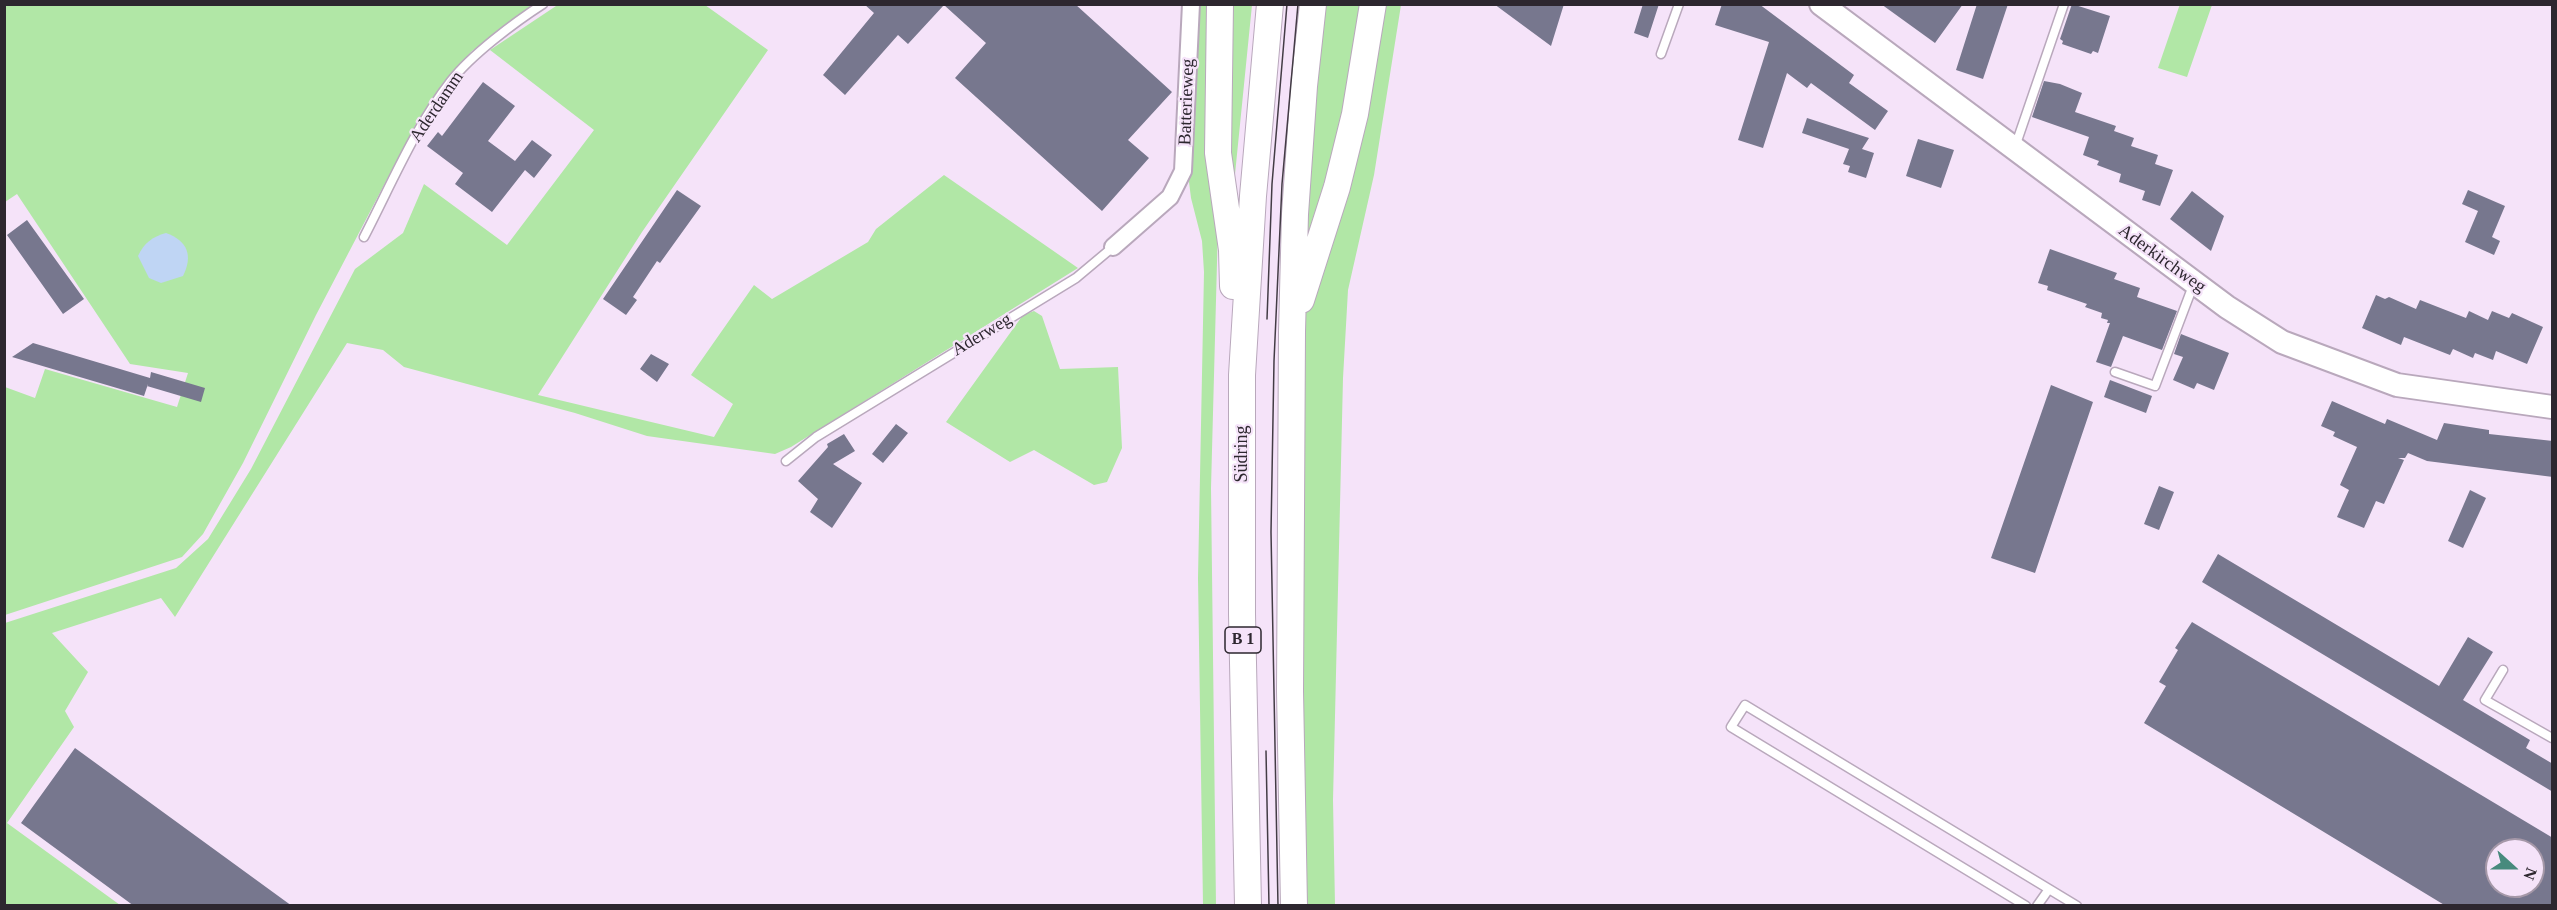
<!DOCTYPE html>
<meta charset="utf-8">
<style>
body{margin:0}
#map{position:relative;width:2557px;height:910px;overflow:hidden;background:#f5e3f9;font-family:Georgia,serif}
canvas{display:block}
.frame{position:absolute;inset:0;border:6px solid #2d272f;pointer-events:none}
.north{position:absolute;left:2485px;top:838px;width:60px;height:60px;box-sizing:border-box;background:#f5e3f9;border:2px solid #a598a8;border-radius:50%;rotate:111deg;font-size:16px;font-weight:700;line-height:24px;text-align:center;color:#2d272f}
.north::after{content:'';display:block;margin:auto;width:21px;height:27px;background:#478a7d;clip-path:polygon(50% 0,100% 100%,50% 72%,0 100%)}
</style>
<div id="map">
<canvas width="2557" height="910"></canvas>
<div class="frame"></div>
<div class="north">N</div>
</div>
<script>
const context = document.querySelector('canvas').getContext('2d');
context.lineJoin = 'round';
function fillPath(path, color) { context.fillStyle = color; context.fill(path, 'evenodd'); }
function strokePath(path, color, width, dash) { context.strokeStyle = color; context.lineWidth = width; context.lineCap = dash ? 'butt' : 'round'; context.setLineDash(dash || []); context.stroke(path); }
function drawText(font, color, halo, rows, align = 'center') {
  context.font = font + ' Georgia,serif'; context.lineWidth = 4.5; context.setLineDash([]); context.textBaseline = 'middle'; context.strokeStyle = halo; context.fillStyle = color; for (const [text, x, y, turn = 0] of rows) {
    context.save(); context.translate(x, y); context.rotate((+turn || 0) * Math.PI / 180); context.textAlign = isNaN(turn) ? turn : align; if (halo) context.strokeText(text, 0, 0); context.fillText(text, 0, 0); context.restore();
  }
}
const green = new Path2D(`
 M559 4 705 5 768 50 642 232 538 395 714 437 733 404 691 375 754 285 772 299 868 242 876 229 944 175 1078 268 791 447 775 454 647 436 575 413 404 367 383 350 347 343 175 617 161 598 52 633 88 672 65 711 74 727 7 823 120 905H5V623L176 568 208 539 251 469 355 269 403 233 424 184 507 245 594 130 490 50Z
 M2180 4 2212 5 2187 77 2158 68Z
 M5 5H537L472 51 449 77 418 120 316 315 243 463 203 534 182 557 5 615V387L35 398 45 369 177 407 188 373 130 364 17 194 5 202Z
 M1196 5H1210L1218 225 1211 488 1216 906 1203 905 1198 578 1204 272 1202 241 1191 198 1189 182Z
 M1228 5H1252L1232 204 1228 166Z
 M1325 5H1401L1374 175 1348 290 1343 378 1333 800 1335 905H1305L1302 574 1305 192Z
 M1034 311 1042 316 1060 369 1118 367 1122 448 1107 482 1094 485 1034 450 1010 462 946 422 1023 315Z`);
const water = new Path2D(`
 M166 233C188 241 193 256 183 276L161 283 149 278 138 256C144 243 152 237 166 233Z`);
const building = new Path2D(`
 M864 4H1075L1172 92 1128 140 1149 158 1102 211 955 78 986 43 944 5 908 44 898 35 845 95 823 75 874 13Z
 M1494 4H1564L1551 46Z
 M1643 4H1659L1648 38 1634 33Z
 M1722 4H1759L1854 75 1849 83 1888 111 1875 130 1811 83 1807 88 1787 73 1763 148 1738 140 1769 42 1715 25Z
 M1881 4H1963L1935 43Z
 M1977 4H2008L1983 79 1956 70Z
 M2072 4 2110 16 2098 53 2093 51 2091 54 2062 44 2063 41 2060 39Z
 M2044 81 2060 84 2082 93 2075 112 2116 126 2114 131 2134 138 2131 146 2158 155 2155 164 2173 170 2160 206 2142 200 2145 191 2119 182 2121 174 2097 165 2099 161 2083 155 2089 137 2032 117Z
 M483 82 515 106 488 141 515 161 532 140 552 155 534 178 525 170 492 212 455 184 463 173 427 146 438 132 442 136Z
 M1807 118 1869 138 1862 149 1874 153 1866 178 1848 172 1850 166 1843 164 1849 149 1802 133Z
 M1918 139 1954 150 1941 188 1906 176Z
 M677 190 701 206 660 263 657 261 633 297 637 300 626 315 603 299Z
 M2468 190 2505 206 2492 237 2500 241 2494 255 2465 242 2478 211 2462 204Z
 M2192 191 2224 216 2211 251 2170 219Z
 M27 220 84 299 63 314 7 235Z
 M2050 249 2117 273 2114 279 2140 288 2137 297 2177 311 2162 350 2123 336 2111 367 2096 362 2110 323H2107L2108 320 2101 318 2102 313 2085 307 2087 304 2047 290 2048 286 2038 283Z
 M2376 295 2385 299 2389 297 2416 309 2420 300 2466 318 2469 311 2488 320 2492 311 2509 318 2512 313 2543 327 2527 364 2496 351 2493 360 2475 353 2473 358 2453 349 2450 355 2404 337 2401 345 2362 328Z
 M2181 334 2229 353 2214 390 2197 383 2194 389 2173 380 2183 357 2174 354Z
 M33 343 150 378 151 372 205 388 201 402 147 386 148 384 144 396 12 357Z
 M651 354 669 364 657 382 640 369Z
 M2110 380 2152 396 2146 413 2104 397Z
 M2051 385 2093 402 2035 573 1991 558Z
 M2332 401 2385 424 2387 419 2437 440 2444 423 2489 430V434L2553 441V477L2427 461 2408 453 2405 458H2398L2404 460 2384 504 2376 501 2364 528 2337 517 2349 490 2340 485 2357 447 2333 436 2335 432 2321 426Z
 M896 424 908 433 883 463 872 454Z
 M844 434 855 451 833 464 862 483 832 528 810 512 818 499 798 481 828 447 827 444Z
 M2159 486 2174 492 2159 530 2144 524Z
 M2470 490 2486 498 2463 548 2448 541Z
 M2218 554 2439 686 2468 637 2493 652 2463 700 2530 740 2526 748 2553 764V792L2202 582Z
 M2192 622 2553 838V906H2446L2144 723 2166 686 2159 682 2178 650 2175 648ZM2497 850H2533V886H2497Z
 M75 748 292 906H134L21 823Z`);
const lane = new Path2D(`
 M1661 54 1679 4
 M2015 147 2064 4
 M364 237C391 185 415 127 451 81 471 55 515 22 543 4
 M2115 372 2155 386 2194 283
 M786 461 816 437 1076 278 1113 247
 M2503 670 2485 700 2552 738
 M2026 906 1731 727 1745 705 2077 906
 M2037 906 2049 889`);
const street = new Path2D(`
 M1113 247 1170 197 1183 171 1191 4`);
const secondary = new Path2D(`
 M1821 4 2227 307 2282 342 2397 385 2552 407`);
const primary = new Path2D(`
 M1220 4 1218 153 1232 250 1233 286
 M1301 300 1337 187 1355 114 1373 4
 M1248 906 1242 614V375L1253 196 1270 4
 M1294 906 1290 691 1292 332 1295 214 1304 86 1313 4`);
const tram = new Path2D(`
 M1267 319 1272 184 1287 4
 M1266 751 1269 906
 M1278 906 1271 532 1274 361 1282 184 1298 4`);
const shields = [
 [1243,640,36]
];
const shieldNames = [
 ["B 1",1243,640]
];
const streetNames = [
 ["Batterieweg",1187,102,-88],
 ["Aderdamm",437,107,-56],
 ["Aderkirchweg",2162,259,36],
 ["Aderweg",982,335,-31],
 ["Südring",1242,454,-90]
];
fillPath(green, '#b1e7a6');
fillPath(water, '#bfd5f4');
fillPath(building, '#77778e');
strokePath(lane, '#b9a8bc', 11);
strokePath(street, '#b9a8bc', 20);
strokePath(secondary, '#b9a8bc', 26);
strokePath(primary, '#b9a8bc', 28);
strokePath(lane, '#fff', 8);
strokePath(street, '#fff', 16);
strokePath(secondary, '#fff', 22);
strokePath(primary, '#fff', 26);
strokePath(tram, '#433c45', 1.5);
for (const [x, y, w] of shields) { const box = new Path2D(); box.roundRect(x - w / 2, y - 13, w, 26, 4.5); context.fillStyle = '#f5e3f9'; context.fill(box); strokePath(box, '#2d272f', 1.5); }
drawText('bold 16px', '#2d272f', null, shieldNames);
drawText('18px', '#2d272f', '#f5e3f9', streetNames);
</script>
